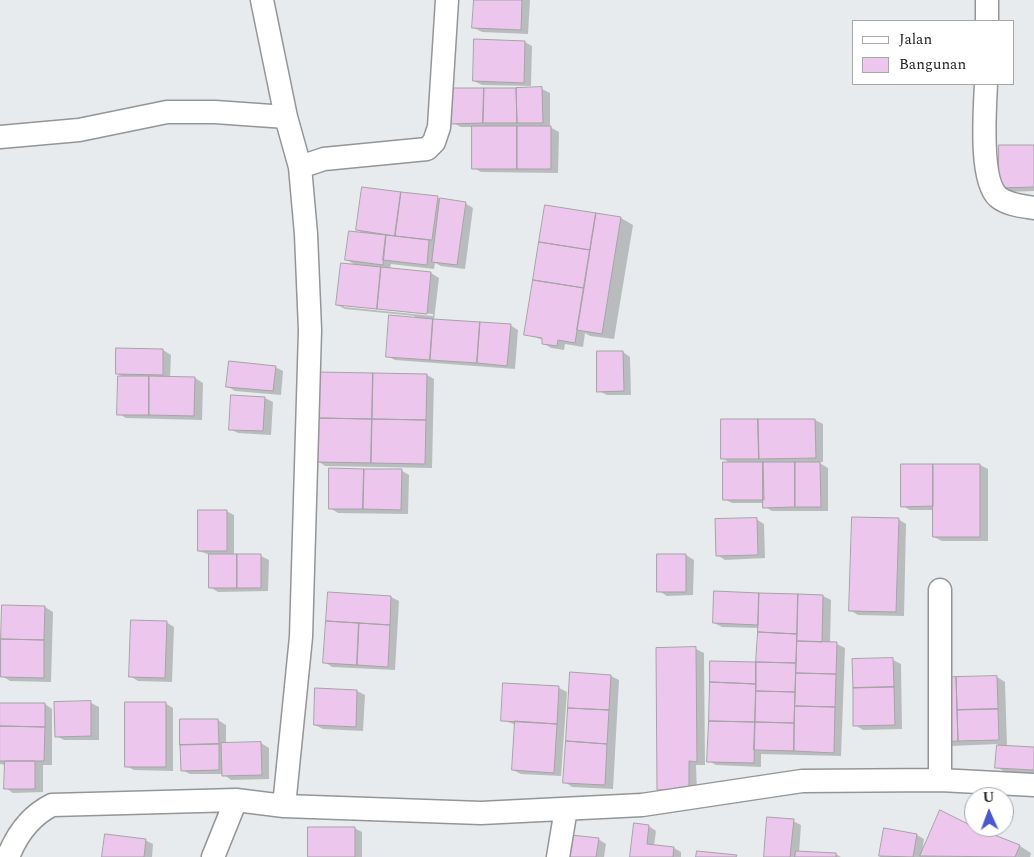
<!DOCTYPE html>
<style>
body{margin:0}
#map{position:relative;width:1034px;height:857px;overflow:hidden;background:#e8ebed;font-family:Spectral,serif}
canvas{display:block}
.legend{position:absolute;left:852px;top:20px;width:162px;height:65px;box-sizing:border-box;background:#fff;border:1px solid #a7a7a7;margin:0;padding:6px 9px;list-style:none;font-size:15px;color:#222223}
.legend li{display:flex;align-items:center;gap:10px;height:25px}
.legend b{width:25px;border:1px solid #a7a7a7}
.north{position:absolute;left:964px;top:787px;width:50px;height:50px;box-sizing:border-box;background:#fff;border:1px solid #a7a7a7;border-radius:50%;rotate:358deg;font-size:14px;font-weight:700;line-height:20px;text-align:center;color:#222223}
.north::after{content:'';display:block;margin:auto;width:18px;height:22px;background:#4858cd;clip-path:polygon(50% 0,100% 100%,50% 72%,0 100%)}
</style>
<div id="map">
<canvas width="1034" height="857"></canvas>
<ul class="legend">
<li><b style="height:6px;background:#fff"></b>Jalan</li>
<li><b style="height:14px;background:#edc6ee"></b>Bangunan</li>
</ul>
<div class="north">U</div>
</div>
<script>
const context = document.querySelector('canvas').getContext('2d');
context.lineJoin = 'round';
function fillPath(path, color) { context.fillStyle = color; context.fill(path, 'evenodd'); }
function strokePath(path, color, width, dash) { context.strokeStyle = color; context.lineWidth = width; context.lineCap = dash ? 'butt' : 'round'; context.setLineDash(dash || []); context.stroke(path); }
const shadow = new Path2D(`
 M475 0H530L528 34 482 32 474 28Z
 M525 42 532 46 531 86 482 85 474 81Z
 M453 89H542L550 93V127L559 132 558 173 481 172 474 168V127H461L453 123Z
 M1034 146V191L1008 192 1000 187Z
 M437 198 465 203 473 208 465 269 441 266 435 263 434 269 391 264 390 269 431 273 439 278 434 320 510 325 518 330 515 369 395 360 387 356 415 316 345 309 337 305 357 266 347 260 365 234 357 230ZM344 305 433 314V316L344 307Z
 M546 206 621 218 633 225 614 339 590 336 585 333 583 347 565 344 564 350 551 348 543 343V340L526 334Z
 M163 350 171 355 170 378H195L203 383 202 420 126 418 119 414 123 377 117 373Z
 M623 352 630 357 631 395H607L599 391Z
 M275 367 283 371 281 395 235 391 227 386Z
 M427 375 434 379 432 468 325 466 318 461Z
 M232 396 265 398 273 402 271 435 238 433 230 429Z
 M722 420H815L823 424V462H818L828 468V511H772L765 507V503H732L724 499 732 464 722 458Z
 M980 465 988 469V541H942L934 537V510H910L903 506Z
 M402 471 409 475 408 514 338 513 330 508Z
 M226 511 234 515V556H261L269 560 268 591 218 592 210 587V555L199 551Z
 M756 519 764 524 765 558 725 560 717 555Z
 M898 519 906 524 904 616 858 615 850 610Z
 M686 555 694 560 693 595 667 596 659 591Z
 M715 592 823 596 831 600 830 643 837 644 845 648 841 756 761 754V767L716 765 709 761 758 664 759 628 722 627 714 623Z
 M329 593 391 597 399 601 395 670 332 667 325 662Z
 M4 606 45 607 53 612 51 682 10 681 2 676Z
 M166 622 174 627 172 682 138 681 130 676Z
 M696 649 704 653 705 765H696L697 793H666L658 789Z
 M893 660 901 664 902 729 863 730 855 725 854 661Z
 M611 676 619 680 613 789 572 787 565 782Z
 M997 677 1005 682 1007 747 1034 748V773L1005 772 997 767 998 744 951 746 942 679Z
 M559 688 567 692 561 776 521 774 513 770 516 725 503 720Z
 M357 691 365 695 363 731 323 729 315 725Z
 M91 703 99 707V740H64L56 736Z
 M165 703 173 708V771L134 770 126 766Z
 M0 704H45L52 709V765H43V792L13 793 6 788V765L0 764Z
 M218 720 226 725V744L261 743 269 748V779L231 780 223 774H190L182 770Z
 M940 812 1020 846 1031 853 1030 857H880L885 829 917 835 924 839 922 853Z
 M793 821 801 825 799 853 836 854 841 857H765Z
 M649 826 656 831 654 846 674 848 681 852V857H632Z
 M354 828 362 832V857H309Z
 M598 839 606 844 604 857H569Z
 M145 840 153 844 152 857H104Z`);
const building = new Path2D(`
 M474 0H522L521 30 472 28Z
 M474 39 525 41 524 83 473 81Z
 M542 87 543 123H517L516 88Z
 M452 88H484L483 123 451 124Z
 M484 88H516L517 123H483Z
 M472 126H517V169H472Z
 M517 126H551V169H517Z
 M999 145H1034V187L999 188Z
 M362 187 401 192 395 236 356 230Z
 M401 192 438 196 432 240 395 236Z
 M440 198 466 202 457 265 432 262Z
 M545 205 596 213 590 250 539 242Z
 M596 213 621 217 602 334 577 330Z
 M349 231 386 235 383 265 345 260Z
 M386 235 429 240 427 265 383 260Z
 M539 242 590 250 584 288 533 280Z
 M341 263 381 267 377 309 336 305Z
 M381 267 431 272 427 314 377 309Z
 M533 280 584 288 575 343 558 340 557 346 542 344V338L524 335Z
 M389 315 433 319 430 360 386 357Z
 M433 319 480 322 477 363 430 360Z
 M480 322 511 324 507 366 477 363Z
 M116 348 163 349V375L116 374Z
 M597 351H623L624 391 597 392Z
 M229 361 276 366 273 391 226 387Z
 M318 372 373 373 372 419 317 418Z
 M373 373 427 374 426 420 372 419Z
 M118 376H149V415H117Z
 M149 376 195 377 194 416 149 415Z
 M231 395 265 397 263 431 229 430Z
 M317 418 372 419 371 463 316 462Z
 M372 419 426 420 425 464 371 463Z
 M721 419H758L759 459H721Z
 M758 419H815L816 458 759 459Z
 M723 462H763L764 500H723Z
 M763 462H795V507L763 508Z
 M795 462H820L821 507H795Z
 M901 464H933V506L901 507Z
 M933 464H980V537H933Z
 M329 468 364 469 363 509H329Z
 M364 469H402L401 510 363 509Z
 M198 510H227V551H198Z
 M852 517 899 518 896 612 849 611Z
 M757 518 758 555 716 556 715 519Z
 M209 554H237V588H209Z
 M237 554H261V588H237Z
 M657 554H686V592H657Z
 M714 591 759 593 758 625 713 623Z
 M328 592 391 596 390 625 326 621Z
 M759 593 798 594 797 634 758 632Z
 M798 594 823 595 822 642 797 641Z
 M2 605 45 606 44 640 1 639Z
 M131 620 167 621 165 678 129 677Z
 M326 621 359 623 357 665 323 663Z
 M359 623 390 625 388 667 357 665Z
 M758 632 797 634 796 663 756 662Z
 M1 639 44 640V678L1 677Z
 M797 641 837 642 836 674 796 673Z
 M696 647 697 762 689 761V789L657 790 656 648Z
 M893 658 894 687 853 688 852 659Z
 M710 661 756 662V684L710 682Z
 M756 662 796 663 795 692 756 691Z
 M570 672 611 675 609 710 568 708Z
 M796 673 836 674 835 707 795 706Z
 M997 676 998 709 957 710 956 677Z
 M956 677 958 741 942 742 941 678Z
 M710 682 756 684 755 722 709 721Z
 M503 683 559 686 557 724 501 721Z
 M894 687 895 725 853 726V688Z
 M315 688 357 690 356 727 314 725Z
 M756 691 795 692 794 723 755 722Z
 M91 701V736L55 737 54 702Z
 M125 702H166V767H125Z
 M0 703H45V727L0 726Z
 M795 706 835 707 834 753 794 751Z
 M568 708 609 710 607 744 566 741Z
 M998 709 999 740 958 741 957 710Z
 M180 719H218L219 744 180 745Z
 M515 721 557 724 554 773 512 770Z
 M709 721 755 722 754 763 707 762Z
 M755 722 794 723V751L754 750Z
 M0 726 45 727 44 761H0Z
 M566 741 607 744 605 785 563 783Z
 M261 742 262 775 222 776 221 743Z
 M219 744V770L181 771 180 745Z
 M997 745 1034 747V770L995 768Z
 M5 761H35V789H4Z
 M940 810 974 827 1020 845 1015 857 920 856Z
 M767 817 794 819 790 857H764Z
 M634 823 649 825 647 844 674 847 673 857H630Z
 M308 827H355V857H308Z
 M884 828 917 834 913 857 879 856Z
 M105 834 146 839 144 857H102Z
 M571 835 599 838 596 857H568Z
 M697 851 737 855 736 857H696Z
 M796 851 836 853V857H795Z`);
const street = new Path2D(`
 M262 0 286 117 300 167 306 234 310 330 301 637 284 806
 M987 21V0
 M986 84C985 108 979 180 998 197 1008 205 1022 206 1034 208
 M0 137 79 130 167 112H215L286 117
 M300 167 324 159 427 149 434 142 439 127 447 0
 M940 780V590
 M8 857C17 834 30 816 52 805L236 800 284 806 481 813 642 805 802 781 940 780 1034 785
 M213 857 236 800
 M558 857 566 809`);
fillPath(shadow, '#0003');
fillPath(building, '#edc6ee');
strokePath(building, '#a5a3a5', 1);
strokePath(street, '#939597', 25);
strokePath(street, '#fff', 22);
</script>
